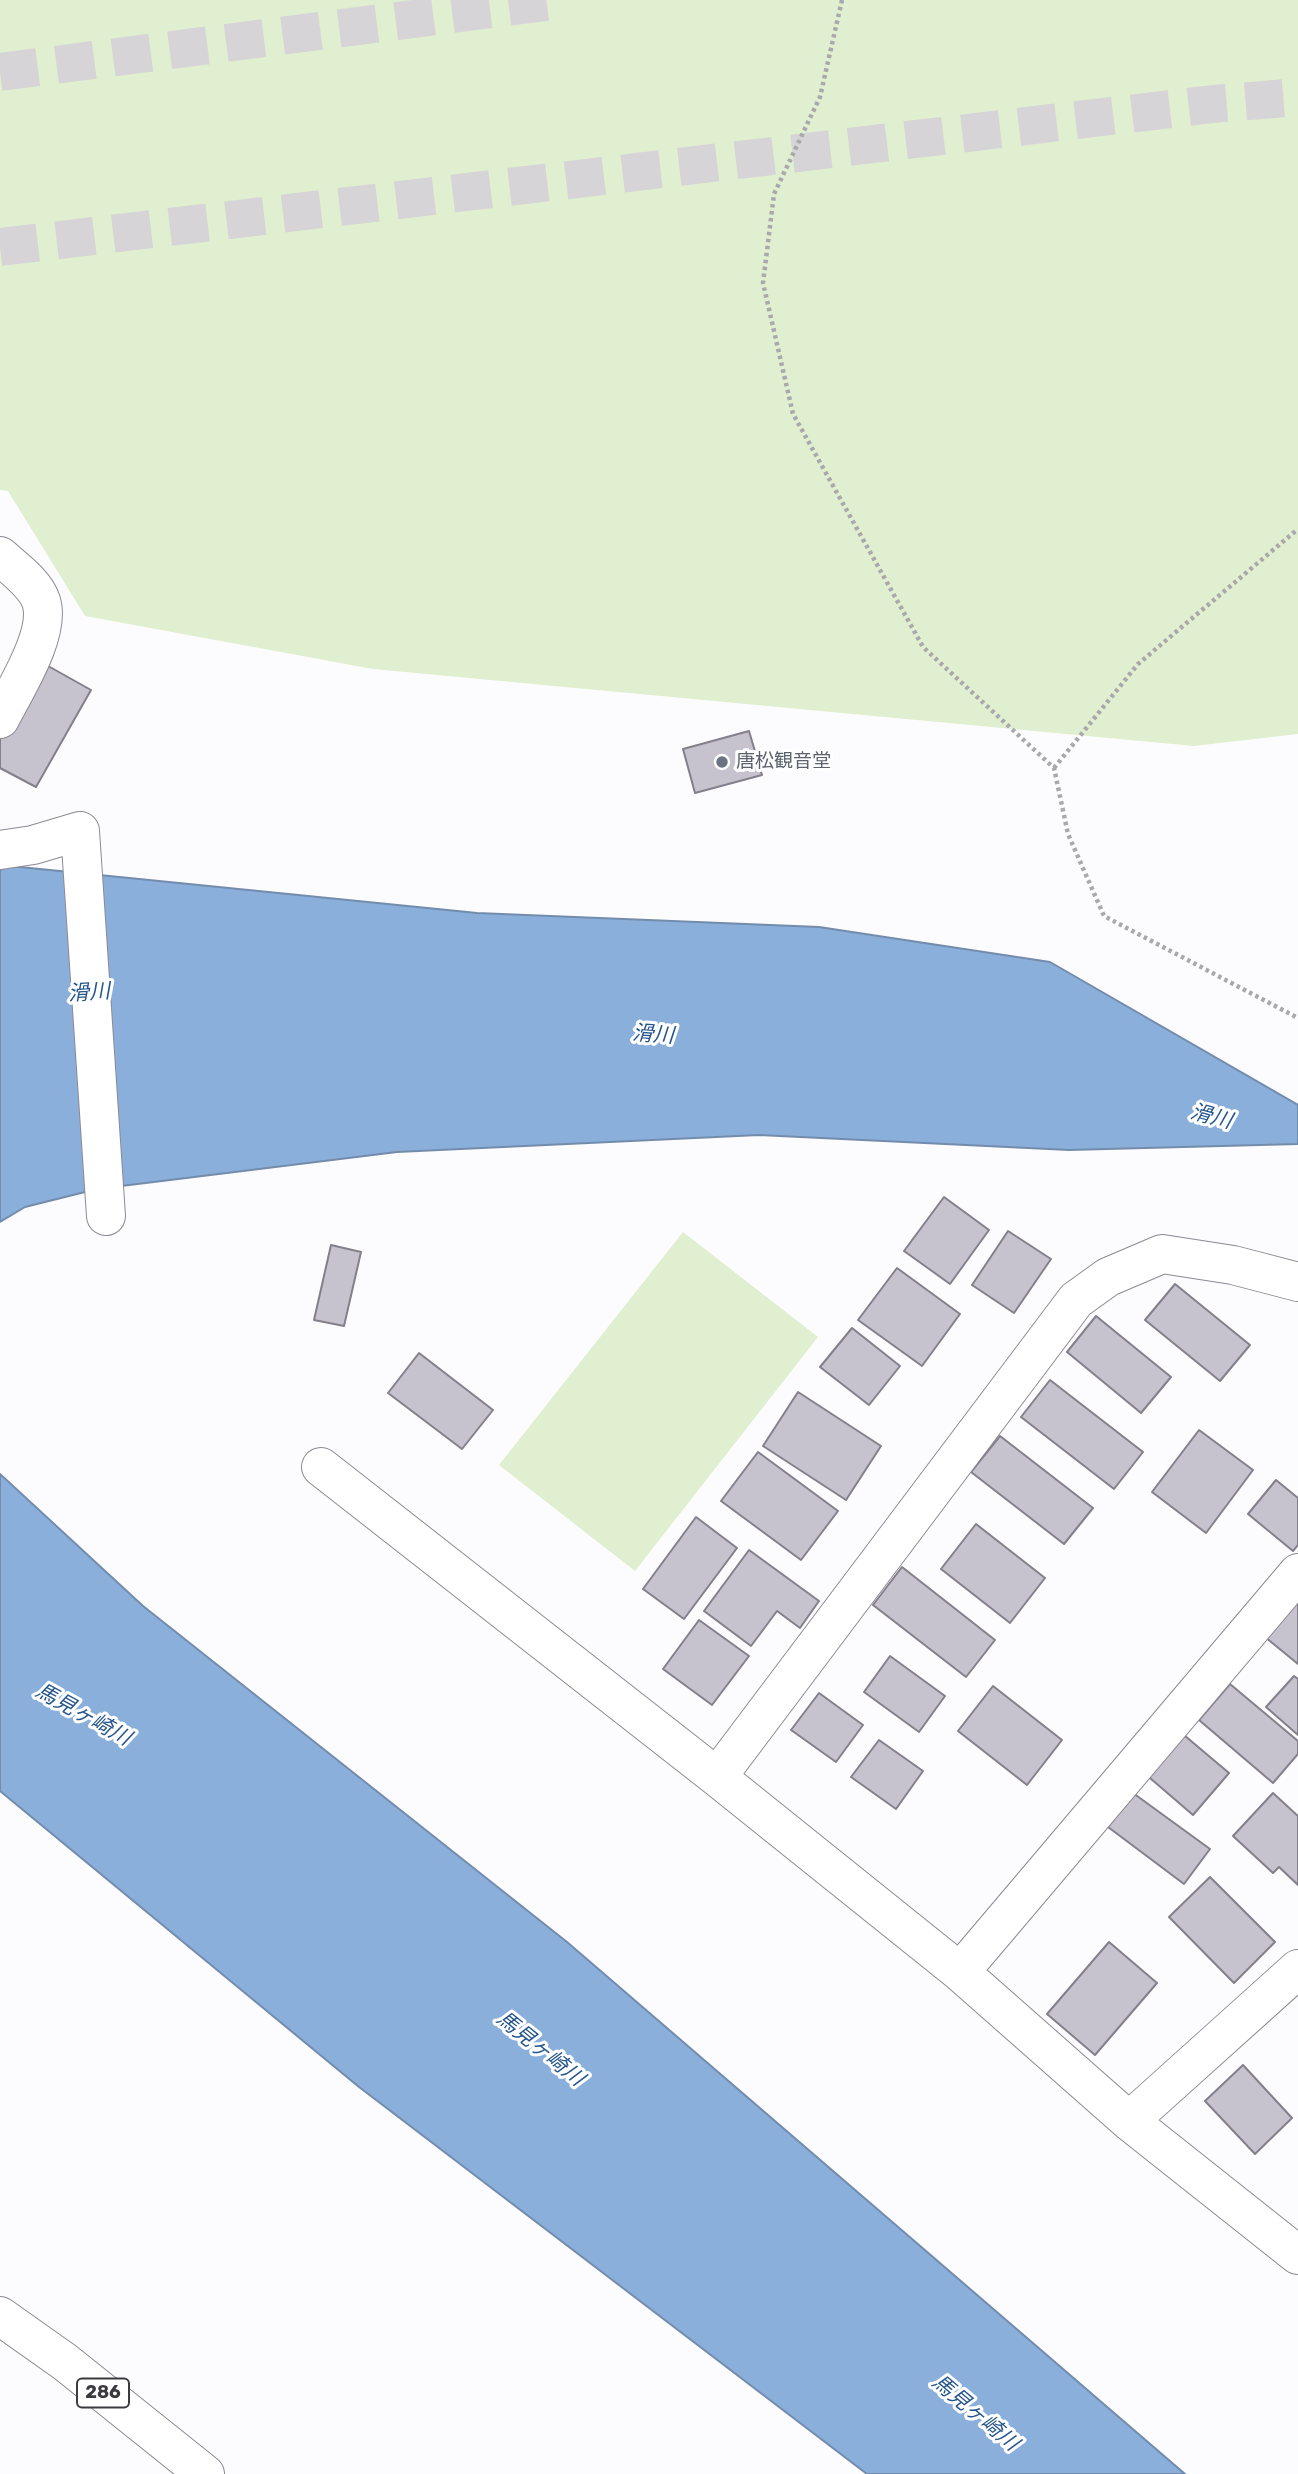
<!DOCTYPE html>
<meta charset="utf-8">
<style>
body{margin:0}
canvas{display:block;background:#fcfbfd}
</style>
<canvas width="1298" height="2474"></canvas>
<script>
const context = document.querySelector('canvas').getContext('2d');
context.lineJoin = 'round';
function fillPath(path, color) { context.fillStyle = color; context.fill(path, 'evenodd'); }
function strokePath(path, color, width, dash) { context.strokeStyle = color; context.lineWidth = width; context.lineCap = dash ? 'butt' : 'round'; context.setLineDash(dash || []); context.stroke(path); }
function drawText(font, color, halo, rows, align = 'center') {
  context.font = font + ' Rubik,"Noto Sans JP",sans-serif'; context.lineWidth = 6; context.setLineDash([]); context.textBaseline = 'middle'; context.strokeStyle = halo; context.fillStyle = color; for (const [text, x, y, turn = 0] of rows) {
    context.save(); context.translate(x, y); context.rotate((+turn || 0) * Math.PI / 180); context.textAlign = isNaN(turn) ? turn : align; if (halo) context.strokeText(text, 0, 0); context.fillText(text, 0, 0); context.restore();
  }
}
const green = new Path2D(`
 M0 0H1298V734L1194 746 373 669 85 616 8 491 0 490Z
 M683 1232 818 1337 635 1571 499 1465Z`);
const water = new Path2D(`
 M0 865 477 913 819 927 1050 962 1298 1105V1144L1069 1150 759 1135 397 1152 97 1189 25 1207 0 1222Z
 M0 1474 143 1606 567 1942 1185 2474H867L359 2087 0 1791Z`);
const building = new Path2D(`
 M41 662 91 690 36 787 0 768V736Z
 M749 731 762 775 695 793 683 749Z
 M944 1197 989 1230 950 1284 904 1251Z
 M1008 1231 1051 1259 1014 1313 972 1285Z
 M331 1245 361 1252 344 1326 314 1320Z
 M897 1268 960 1314 922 1366 858 1320Z
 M1175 1284 1250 1345 1220 1381 1145 1320Z
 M1096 1316 1171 1377 1141 1413 1067 1352Z
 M852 1328 900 1366 869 1405 820 1367Z
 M419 1353 493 1410 462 1449 388 1393Z
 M1050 1380 1143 1452 1114 1489 1021 1417Z
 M798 1392 881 1446 846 1500 763 1446Z
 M1199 1430 1253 1470 1206 1533 1152 1492Z
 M1000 1436 1093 1508 1064 1544 971 1472Z
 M758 1452 838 1511 801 1560 721 1501Z
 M1276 1480 1298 1498V1545L1293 1551 1248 1514Z
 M696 1517 737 1548 684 1619 643 1589Z
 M976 1524 1045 1578 1010 1623 941 1569Z
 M749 1550 819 1601 800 1628 777 1611 751 1646 704 1611Z
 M902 1567 995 1640 966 1677 873 1605Z
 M1298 1598V1664L1265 1637Z
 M699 1620 749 1656 712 1705 663 1669Z
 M890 1656 945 1696 919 1732 864 1692Z
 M1294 1676 1298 1679V1735L1266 1707Z
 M1230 1684 1298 1741V1754L1273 1783 1199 1720Z
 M993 1686 1062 1740 1027 1785 958 1731Z
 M819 1693 863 1725 836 1762 791 1730Z
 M1178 1730 1229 1773 1193 1815 1143 1772Z
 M879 1740 923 1771 896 1809 851 1777Z
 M1133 1793 1210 1849 1184 1884 1108 1827Z
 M1273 1793 1298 1816V1885L1279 1867 1273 1873 1233 1836Z
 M1210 1877 1275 1942 1234 1983 1169 1917Z
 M1109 1942 1157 1983 1095 2055 1047 2014Z
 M1243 2065 1292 2118 1255 2154 1205 2101Z`);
const highwayTunnel = new Path2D(`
 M0 72 561 0
 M0 247 1213 104 1298 97`);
const path = new Path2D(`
 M842 0 820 97 774 194 763 283 793 414 923 647 1054 768 1068 834 1104 916 1298 1018
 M1054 768 1138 664 1298 529`);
const street = new Path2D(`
 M0 556C13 568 35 583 41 601 52 633 14 691 0 719
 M0 850 33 845 80 831 106 1216
 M321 1467 717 1777 960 1972 1129 2121 1298 2255
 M717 1777 1076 1300 1108 1277 1162 1254 1233 1265 1298 1282
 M960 1972 1298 1573
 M1129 2121 1298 1969`);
const highway = new Path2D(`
 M0 2316 65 2362 205 2474`);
const markers = [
 [722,762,7,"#6b7280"]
];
const shields = [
 [103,2393,52]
];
const shieldNames = [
 ["286",103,2393]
];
const worshipNames = [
 ["唐松観音堂",736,762]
];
const waterNames = [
 ["滑川",89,993,-4],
 ["滑川",653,1035,4],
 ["滑川",1211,1117,15],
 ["馬見ヶ崎川",83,1715,29],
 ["馬見ヶ崎川",540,2049,39],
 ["馬見ヶ崎川",975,2413,40]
];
fillPath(green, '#e0efcf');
fillPath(water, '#8bafdb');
strokePath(water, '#738cac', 2);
fillPath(building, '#c7c3ce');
strokePath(building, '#84808b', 2);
strokePath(highwayTunnel, '#d6d4d7', 38, [38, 19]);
strokePath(street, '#8d8994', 40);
strokePath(highway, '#8d8994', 40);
strokePath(path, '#a9a8ab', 4.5, [3.5, 3.5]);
strokePath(street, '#fff', 38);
strokePath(highway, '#fff', 38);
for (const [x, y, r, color] of markers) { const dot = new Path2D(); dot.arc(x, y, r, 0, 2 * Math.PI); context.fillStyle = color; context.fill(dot); strokePath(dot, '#fff', 2.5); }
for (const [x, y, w] of shields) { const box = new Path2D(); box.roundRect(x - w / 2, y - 14.5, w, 29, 5); context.fillStyle = '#fff'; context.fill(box); strokePath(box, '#3c3a3f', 2); }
drawText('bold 18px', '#3c3a3f', null, shieldNames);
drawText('19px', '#5b616d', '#fff', worshipNames, 'left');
drawText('italic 21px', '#25558d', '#fff', waterNames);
</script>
